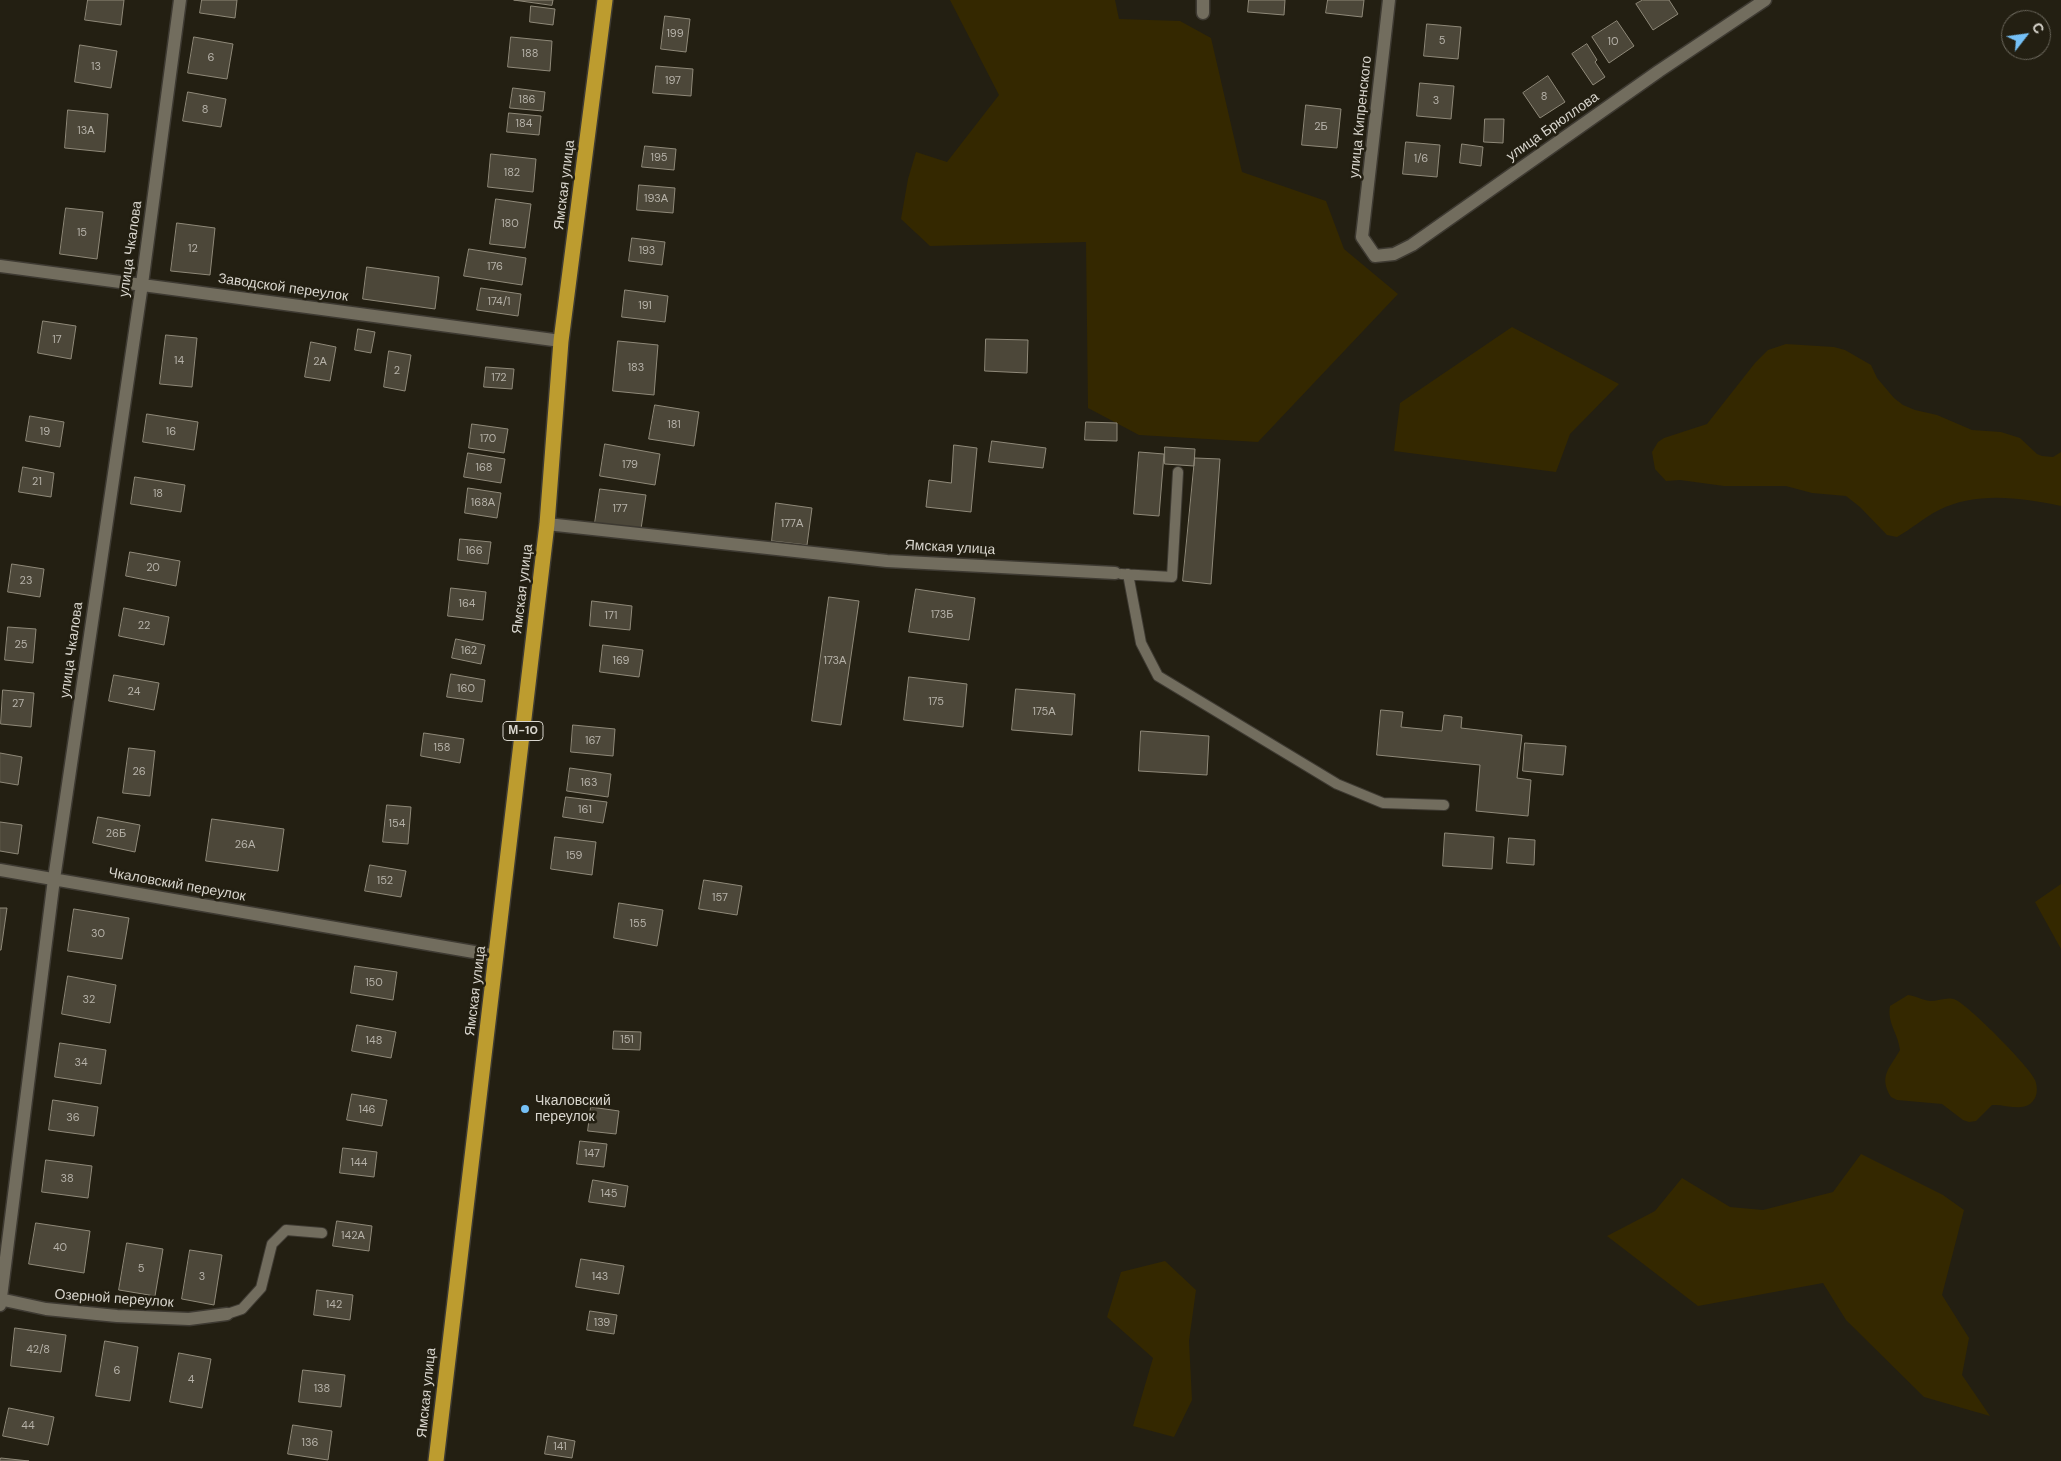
<!DOCTYPE html>
<meta charset="utf-8">
<style>
body{margin:0}
#map{position:relative;width:2061px;height:1461px;overflow:hidden;background:#231f12;font-family:"DM Sans",sans-serif}
canvas{display:block}
.north{position:absolute;left:2001px;top:10px;width:50px;height:50px;box-sizing:border-box;background:#231f12;border:1px solid #6c685d;border-radius:50%;rotate:60deg;font-size:14px;font-weight:700;line-height:20px;text-align:center;color:#d9d6ce}
.north::after{content:'';display:block;margin:auto;width:18px;height:22px;background:#75c0f6;clip-path:polygon(50% 0,100% 100%,50% 72%,0 100%)}
</style>
<div id="map">
<canvas width="2061" height="1461"></canvas>
<div class="north">С</div>
</div>
<script>
const context = document.querySelector('canvas').getContext('2d');
context.lineJoin = 'round';
function fillPath(path, color) { context.fillStyle = color; context.fill(path, 'evenodd'); }
function strokePath(path, color, width, dash) { context.strokeStyle = color; context.lineWidth = width; context.lineCap = dash ? 'butt' : 'round'; context.setLineDash(dash || []); context.stroke(path); }
function drawText(font, color, halo, rows, align = 'center') {
  context.font = font + ' "DM Sans",sans-serif'; context.lineWidth = 5; context.setLineDash([]); context.textBaseline = 'middle'; context.strokeStyle = halo; context.fillStyle = color; for (const [text, x, y, turn = 0] of rows) {
    context.save(); context.translate(x, y); context.rotate((+turn || 0) * Math.PI / 180); context.textAlign = isNaN(turn) ? turn : align; if (halo) context.strokeText(text, 0, 0); context.fillText(text, 0, 0); context.restore();
  }
}
const green = new Path2D(`
 M950 0H1115L1119 19 1180 21 1211 38 1242 172 1326 201 1344 249 1398 294 1258 442 1139 435 1088 408 1086 242 930 246 901 219 908 179 916 152 947 162 999 95Z
 M1512 327 1619 384 1570 434 1556 472 1394 451 1400 403Z
 M1786 344 1834 347 1845 350 1871 365 1877 378 1894 398 1903 405 1915 410 1937 415 1972 430 2001 432 2020 438 2037 454 2042 456 2053 457 2061 452V506C2021 498 1978 491 1939 510 1925 517 1911 529 1897 537L1887 535 1860 507 1846 496 1812 493 1786 486H1724L1680 480 1666 481 1655 469 1652 452 1658 442 1664 438 1707 424 1755 363 1768 350Z
 M2061 884V949L2035 902Z
 M1908 995C1916 996 1922 1000 1930 1001 1939 1001 1948 996 1956 1000 1969 1006 2030 1067 2035 1080 2038 1088 2038 1098 2030 1104 2020 1111 2004 1104 1992 1105L1976 1121 1969 1122 1963 1120 1942 1104 1897 1100 1891 1097C1878 1076 1890 1068 1900 1050 1898 1033 1887 1023 1890 1006Z
 M1861 1154 1943 1195 1964 1210 1942 1295 1969 1338 1962 1375 1990 1416 1924 1397 1846 1320 1823 1283 1698 1306 1607 1236 1655 1211 1682 1178 1730 1207 1763 1210 1833 1192Z
 M1165 1261 1196 1290 1189 1341 1192 1400 1174 1437 1133 1426 1153 1358 1107 1317 1121 1272Z`);
const building = new Path2D(`
 M88 0H124L121 25 85 20Z
 M202 0H237L235 18 200 13Z
 M514 0H553L552 5Z
 M1249 0H1285L1284 15 1248 12Z
 M1328 0H1364L1362 17 1326 13Z
 M1643 0H1669L1678 14 1653 30 1636 4Z
 M531 6 555 9 553 25 530 22Z
 M665 16 690 19 686 52 661 49Z
 M1617 21 1634 46 1609 63 1592 37Z
 M1427 24 1461 27 1458 59 1424 56Z
 M194 37 233 44 227 79 188 73Z
 M511 37 552 41 550 71 508 67Z
 M1587 44 1597 60 1595 62 1605 77 1593 85 1572 54Z
 M80 45 117 51 111 88 75 82Z
 M656 66 693 69 691 96 653 93Z
 M1548 76 1565 102 1540 118 1523 93Z
 M1420 83 1454 86 1451 119 1417 116Z
 M513 88 545 92 543 111 510 108Z
 M188 92 226 99 221 127 183 121Z
 M1306 105 1341 109 1337 148 1302 145Z
 M68 110 108 114 105 152 65 148Z
 M509 113 541 116 539 135 507 132Z
 M1485 119H1504L1503 143 1484 142Z
 M1406 142 1440 145 1437 177 1403 174Z
 M1462 144 1483 147 1481 166 1460 163Z
 M645 146 676 149 674 170 642 167Z
 M491 154 536 159 533 192 488 187Z
 M639 185 675 188 673 213 637 210Z
 M496 199 531 204 525 248 490 244Z
 M66 208 103 212 97 259 60 254Z
 M177 223 215 228 210 275 171 271Z
 M632 238 665 242 662 265 629 261Z
 M469 249 526 258 522 285 464 276Z
 M367 267 439 277 435 309 363 299Z
 M481 288 521 294 518 316 477 310Z
 M625 290 668 296 665 322 622 317Z
 M43 321 76 326 71 359 38 353Z
 M358 329 375 332 371 353 355 350Z
 M166 335 197 338 192 387 160 384Z
 M986 339 1028 340 1027 373 985 371Z
 M618 341 658 345 654 395 613 391Z
 M311 342 336 347 330 381 305 377Z
 M389 351 411 355 405 391 384 387Z
 M486 367 514 369 512 389 484 387Z
 M655 405 699 412 694 446 649 439Z
 M147 414 198 422 194 450 143 442Z
 M30 416 64 422 60 447 26 441Z
 M1086 422 1117 423V441L1085 440Z
 M472 424 508 429 504 453 469 448Z
 M992 441 1046 448 1043 468 989 462Z
 M605 444 660 454 655 485 600 476Z
 M954 445 977 448 971 512 926 507 929 480 951 483Z
 M1165 447 1195 449 1194 466 1165 464Z
 M1139 452 1164 454 1159 516 1134 514Z
 M468 453 505 459 501 483 464 477Z
 M1195 458 1220 459 1211 584 1183 581Z
 M23 467 54 473 51 497 19 492Z
 M135 477 185 485 181 512 131 504Z
 M468 488 501 493 497 518 465 513Z
 M600 489 646 495 641 529 595 523Z
 M776 503 812 508 807 545 772 541Z
 M460 539 491 542 488 564 458 560Z
 M130 552 180 561 176 586 126 576Z
 M12 564 44 569 40 597 8 592Z
 M451 588 486 592 483 620 448 616Z
 M916 589 975 598 969 640 909 632Z
 M829 597 859 601 841 725 812 721Z
 M592 601 632 606 630 630 590 626Z
 M124 608 169 617 164 645 119 636Z
 M8 627 36 629 33 663 5 660Z
 M456 639 485 645 481 664 452 658Z
 M603 645 643 650 639 677 600 672Z
 M451 674 485 680 482 702 447 697Z
 M114 675 159 683 154 710 109 701Z
 M909 677 967 684 963 727 904 720Z
 M1016 689 1075 694 1072 735 1012 730Z
 M3 690 34 693 31 727 1 724Z
 M1381 710 1403 712 1401 727 1442 731 1444 715 1462 717 1461 728 1522 735 1517 778 1531 780 1528 816 1476 811 1480 765 1377 755Z
 M573 725 615 729 613 756 571 752Z
 M1141 731 1209 736 1207 775 1139 771Z
 M424 733 464 739 460 763 421 756Z
 M1525 743 1566 746 1563 775 1523 771Z
 M129 748 155 751 150 796 123 793Z
 M0 753 22 757 18 785 0 782Z
 M570 768 611 774 608 797 567 791Z
 M566 797 607 802 603 823 563 817Z
 M387 805 411 807 408 844 383 842Z
 M98 817 140 825 135 852 93 843Z
 M212 819 284 829 278 871 206 861Z
 M0 822 22 825 18 854 0 851Z
 M1445 833 1494 837 1492 869 1443 866Z
 M555 837 596 842 592 875 551 869Z
 M1509 838 1535 840 1534 865 1507 863Z
 M370 865 406 871 401 897 365 891Z
 M704 880 742 886 737 915 699 909Z
 M619 903 663 910 657 946 614 938Z
 M0 908H7L1 950H0Z
 M74 909 129 918 122 959 68 951Z
 M355 966 397 972 393 1000 351 993Z
 M68 976 116 985 110 1023 62 1014Z
 M357 1025 396 1032 391 1058 352 1051Z
 M614 1031 641 1032 640 1050 613 1049Z
 M60 1043 106 1050 101 1084 55 1077Z
 M352 1094 387 1100 382 1126 347 1120Z
 M53 1100 98 1107 94 1136 49 1130Z
 M591 1107 619 1111 616 1134 588 1131Z
 M580 1141 607 1144 604 1167 577 1164Z
 M343 1148 377 1152 374 1177 340 1173Z
 M46 1160 92 1166 88 1198 42 1192Z
 M593 1180 628 1186 625 1207 589 1202Z
 M337 1221 372 1226 369 1251 333 1246Z
 M36 1223 90 1231 84 1273 29 1264Z
 M127 1243 163 1249 155 1296 119 1290Z
 M190 1250 222 1255 214 1305 182 1299Z
 M581 1259 624 1266 619 1294 576 1287Z
 M317 1290 353 1295 350 1320 314 1315Z
 M590 1311 617 1315 614 1334 587 1330Z
 M15 1328 66 1335 61 1372 11 1366Z
 M105 1341 138 1347 130 1401 96 1396Z
 M179 1353 211 1359 202 1408 170 1402Z
 M303 1370 345 1375 341 1407 299 1402Z
 M9 1408 54 1417 48 1445 3 1436Z
 M293 1425 332 1431 328 1460 288 1454Z
 M548 1436 575 1441 572 1458 545 1454Z
 M1 1458 29 1461H0Z`);
const lane = new Path2D(`
 M1121 574 1172 577 1178 472
 M1128 574 1141 643 1158 676 1337 784 1383 803 1444 805
 M227 1314 242 1309 261 1288 272 1244 286 1230 322 1233`);
const street = new Path2D(`
 M1389 0 1362 237 1375 256 1394 254 1412 245 1659 71 1765 0
 M1203 13V0
 M0 266 561 341
 M547 524 887 561 1115 573
 M0 870 497 956
 M0 1299 46 1309 117 1316 189 1319 227 1314
 M0 1305 54 879 142 284 180 0`);
const highway = new Path2D(`
 M436 1461 547 524 561 341 605 0`);
const markers = [
 [525,1109,5,"#75c0f6"]
];
const numberNames = [
 ["199",675,34],
 ["5",1442,41],
 ["10",1613,42],
 ["188",530,54],
 ["6",211,58],
 ["13",96,67],
 ["197",673,81],
 ["8",1544,97],
 ["186",527,100],
 ["3",1436,101],
 ["8",205,110],
 ["184",524,124],
 ["2Б",1321,127],
 ["13А",86,131],
 ["195",659,158],
 ["1/6",1421,159],
 ["182",512,173],
 ["193А",656,199],
 ["180",510,224],
 ["15",82,233],
 ["12",193,249],
 ["193",647,251],
 ["176",495,267],
 ["174/1",499,302],
 ["191",645,306],
 ["17",57,340],
 ["14",179,361],
 ["2А",320,362],
 ["183",636,368],
 ["2",397,371],
 ["172",499,378],
 ["181",674,425],
 ["19",45,432],
 ["16",171,432],
 ["170",488,439],
 ["179",630,465],
 ["168",484,468],
 ["21",37,482],
 ["18",158,494],
 ["168А",483,503],
 ["177",620,509],
 ["177А",792,524],
 ["166",474,551],
 ["20",153,568],
 ["23",26,581],
 ["164",467,604],
 ["173Б",942,615],
 ["171",611,616],
 ["22",144,626],
 ["25",21,645],
 ["162",469,651],
 ["169",621,661],
 ["173А",835,661],
 ["160",466,689],
 ["24",134,692],
 ["175",936,702],
 ["27",18,704],
 ["175А",1044,712],
 ["167",593,741],
 ["158",442,748],
 ["26",139,772],
 ["163",589,783],
 ["161",585,810],
 ["154",397,824],
 ["26Б",116,834],
 ["26А",245,845],
 ["159",574,856],
 ["152",385,881],
 ["157",720,898],
 ["155",638,924],
 ["30",98,934],
 ["150",374,983],
 ["32",89,1000],
 ["151",627,1040],
 ["148",374,1041],
 ["34",81,1063],
 ["146",367,1110],
 ["36",73,1118],
 ["147",592,1154],
 ["144",359,1163],
 ["38",67,1179],
 ["145",609,1194],
 ["142А",353,1236],
 ["40",60,1248],
 ["5",141,1269],
 ["3",202,1277],
 ["143",600,1277],
 ["142",334,1305],
 ["139",602,1323],
 ["42/8",38,1350],
 ["6",117,1371],
 ["4",191,1380],
 ["138",322,1389],
 ["44",28,1426],
 ["136",310,1443],
 ["141",560,1447]
];
const shields = [
 [523,731,40]
];
const shieldNames = [
 ["М-10",523,731]
];
const streetNames = [
 ["улица Кипренского",1361,117,-84],
 ["улица Брюллова",1553,127,-35],
 ["Ямская улица",565,185,-83],
 ["улица Чкалова",131,249,-82],
 ["Заводской переулок",283,288,8],
 ["Ямская улица",950,548,3],
 ["Ямская улица",523,589,-83],
 ["улица Чкалова",72,650,-82],
 ["Чкаловский переулок",177,885,10],
 ["Ямская улица",476,991,-83],
 ["Озерной переулок",114,1299,4],
 ["Ямская улица",427,1393,-84]
];
const poiNames = [
 ["Чкаловский",535,1101],
 ["переулок",535,1117]
];
fillPath(green, '#342800');
fillPath(building, '#4c4739');
strokePath(building, '#8f8979', 1);
strokePath(lane, '#3e3a32', 12);
strokePath(street, '#3e3a32', 15);
strokePath(highway, '#3e3a32', 18);
strokePath(lane, '#726d5e', 10);
strokePath(street, '#726d5e', 12);
strokePath(highway, '#bd9c2f', 15);
for (const [x, y, r, color] of markers) { const dot = new Path2D(); dot.arc(x, y, r, 0, 2 * Math.PI); context.fillStyle = color; context.fill(dot); strokePath(dot, '#231f12', 2); }
drawText('11px', '#b6b2a9', null, numberNames);
for (const [x, y, w] of shields) { const box = new Path2D(); box.roundRect(x - w / 2, y - 9.5, w, 19, 4); context.fillStyle = '#231f12'; context.fill(box); strokePath(box, '#d9d6ce', 1); }
drawText('bold 12px', '#d9d6ce', null, shieldNames);
drawText('14px', '#d9d6ce', '#231f12', streetNames);
drawText('14px', '#d9d6ce', '#231f12', poiNames, 'left');
</script>
